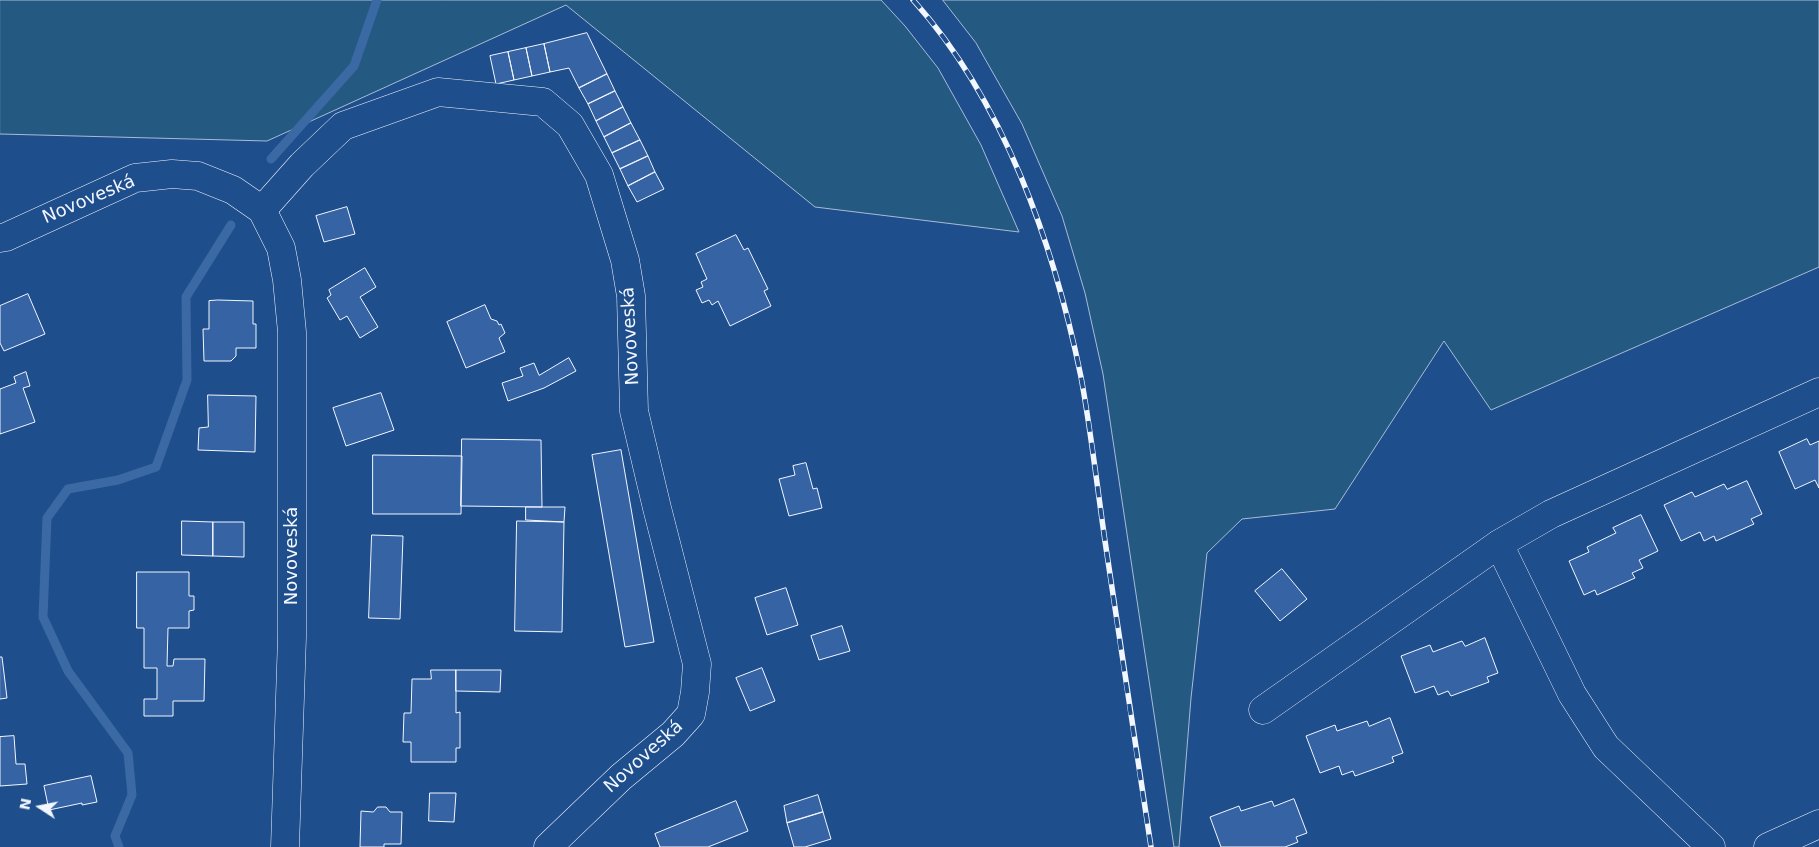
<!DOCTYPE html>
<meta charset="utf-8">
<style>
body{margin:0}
#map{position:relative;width:1819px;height:847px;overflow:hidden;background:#1f4e8c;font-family:"DejaVu Sans",sans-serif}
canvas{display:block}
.north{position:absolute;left:15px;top:782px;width:50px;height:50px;-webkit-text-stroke:4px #1f4e8c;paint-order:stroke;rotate:281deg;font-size:14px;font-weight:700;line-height:20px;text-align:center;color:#f2f6ff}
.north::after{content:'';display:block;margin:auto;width:18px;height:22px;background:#f2f6ff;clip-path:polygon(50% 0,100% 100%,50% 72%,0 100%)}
</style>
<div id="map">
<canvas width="1819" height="847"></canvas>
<div class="north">N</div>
</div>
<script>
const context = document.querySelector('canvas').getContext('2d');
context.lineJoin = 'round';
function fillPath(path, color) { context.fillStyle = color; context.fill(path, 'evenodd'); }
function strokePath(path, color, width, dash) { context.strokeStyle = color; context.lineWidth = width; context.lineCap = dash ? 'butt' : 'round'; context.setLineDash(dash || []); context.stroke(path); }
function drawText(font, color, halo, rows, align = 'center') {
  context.font = font + ' "DejaVu Sans",sans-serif'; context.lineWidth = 4; context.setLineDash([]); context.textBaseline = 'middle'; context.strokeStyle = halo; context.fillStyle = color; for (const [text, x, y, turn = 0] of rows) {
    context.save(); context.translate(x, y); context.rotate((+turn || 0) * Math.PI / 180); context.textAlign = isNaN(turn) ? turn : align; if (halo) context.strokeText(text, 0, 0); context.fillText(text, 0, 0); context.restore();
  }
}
const green = new Path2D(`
 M0 0H881L905 26 938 68 981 145 1019 232 815 207 566 5 267 141 0 134Z
 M943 0H1819V267L1491 410 1444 341 1335 509 1242 519 1207 553 1191 698 1179 847H1174L1103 374 1085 293 1062 216 1022 124 976 43Z`);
const stream = new Path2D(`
 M271 159 354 66 377 0
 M119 847 115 836 132 795 128 753 68 671 43 617 47 518 68 489 118 480 156 467 187 380 186 297 231 225`);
const building = new Path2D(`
 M587 33 607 74 579 88 569 68 550 72 544 44Z
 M544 44 550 72 532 76 526 48Z
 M526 48 532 76 514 80 508 52Z
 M508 52 514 80 496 84 490 56Z
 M607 74 615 91 588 104 579 88Z
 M615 91 623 107 596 121 588 104Z
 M623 107 631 123 604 137 596 121Z
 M631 123 640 140 612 153 604 137Z
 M640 140 648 156 620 169 612 153Z
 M648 156 655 172 628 186 620 169Z
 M655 172 664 189 637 202 628 186Z
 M347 207 355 234 324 242 316 216Z
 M736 235 744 250 748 248 768 289 764 291 771 306 730 326 718 301 712 305 709 300 702 303 696 290 703 287 701 282 707 279 696 254Z
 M365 268 376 287 360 297 378 327 360 338 347 316 340 320 327 298 331 295 329 290Z
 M28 294 45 334 4 351 0 343V306Z
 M218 300 253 301V324H256V348H236V356L231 361H204L203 329H209V301Z
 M485 305 491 319 497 321 499 325 501 324 505 333 499 338 505 352 466 368 447 322Z
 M569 358 576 371 544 388 508 401 502 383 523 376 520 368 534 363 539 375Z
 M26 372 30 386 23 388 35 422 0 434V389L16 383 14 377Z
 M381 393 394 430 346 446 333 408Z
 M208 395 256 396 255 452 198 450 199 428 208 427Z
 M462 439 541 440 542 507 461 506Z
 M1807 439 1810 445 1819 441V488L1815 480 1795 489 1779 452Z
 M621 450 654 642 625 647 592 455Z
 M373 455 462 456 461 514H373Z
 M806 463 813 489 817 488 822 508 789 516 779 479 795 475 793 466Z
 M1747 481 1762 514 1751 519 1754 524 1716 541 1714 536 1704 541 1700 532 1681 541 1664 505 1692 492 1695 497 1724 484 1727 489Z
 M526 507H565L564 522 526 520Z
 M1641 515 1658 551 1639 560 1643 568 1632 573 1635 578 1597 595 1595 590 1584 595 1569 561 1589 552 1587 547 1616 533 1613 528Z
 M182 521 213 522V556L182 555Z
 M517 521 564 522 562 632 515 631Z
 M213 522H244V557L213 556Z
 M372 535 403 536 400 619 369 618Z
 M1282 569 1307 599 1280 621 1255 591Z
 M137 572H189V596H194V610L189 611V628H168L167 666H173L174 659H205L204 701H173V716H144V699H157V668H144V628H137Z
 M786 588 798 625 767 635 755 598Z
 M842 626 850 651 819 660 811 636Z
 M1485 638 1498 673 1487 677 1489 682 1451 696 1448 691 1438 695 1434 686 1415 693 1401 656 1430 645 1433 652 1462 641 1465 646Z
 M0 657H2L7 698 0 699Z
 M762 668 775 701 750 711 736 678Z
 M431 670H456V713L460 712V748H456V762H411V742H403L404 713H411L412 679H431Z
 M456 670H501L500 692 456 691Z
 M1390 718 1403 753 1392 757 1394 762 1355 776 1353 771 1342 775 1339 766 1320 773 1306 736 1335 725 1337 731 1367 721 1369 726Z
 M14 736 16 764H25L27 784 0 786V737Z
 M91 776 97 802 82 805V803L49 810 44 786Z
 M430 793H456L454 822 429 821Z
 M818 795 823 812 787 823 784 806Z
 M1294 799 1307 833 1296 837 1298 842 1285 847H1221L1210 817 1239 806 1241 811 1272 801 1274 806Z
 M736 801 748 831 708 847H660L655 834Z
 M378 807H386L390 812H402L401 844H384V847H360L361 811 373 812Z
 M823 812 831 839 805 847H794L787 823Z`);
const minor = new Path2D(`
 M262 210 302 165 343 126 438 92 543 102 570 125 599 175 625 260 631 296 634 411 657 508 697 664 695 692 691 714 673 734 621 777 548 847
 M1499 544 1572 694 1606 747 1711 847
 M1263 710 1499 544 1551 514 1819 392
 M1768 847 1819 824`);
const tertiary = new Path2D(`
 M0 238 6 237 135 178 172 174 198 176 233 190 262 210 281 248 287 280 292 332V637L285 847`);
const rail = new Path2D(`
 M913 0C1004 101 1054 245 1081 377 1091 431 1097 486 1105 541 1120 643 1135 745 1151 847`);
const streetNames = [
 ["Novoveská",89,200,-23],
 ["Novoveská",631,336,-93],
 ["Novoveská",292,556,-90],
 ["Novoveská",644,757,-42]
];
fillPath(green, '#245a82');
strokePath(green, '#a8bbd7', 1);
strokePath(stream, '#3b69a3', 9);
fillPath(building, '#3563a3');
strokePath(building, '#f2f6ff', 1);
strokePath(minor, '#f2f6ff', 29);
strokePath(tertiary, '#f2f6ff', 29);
strokePath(minor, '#1f4e8c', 28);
strokePath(tertiary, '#1f4e8c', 28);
strokePath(rail, '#f2f6ff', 5.5);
strokePath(rail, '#1f4e8c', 4, [11]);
drawText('18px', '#f2f6ff', '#1f4e8c', streetNames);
</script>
